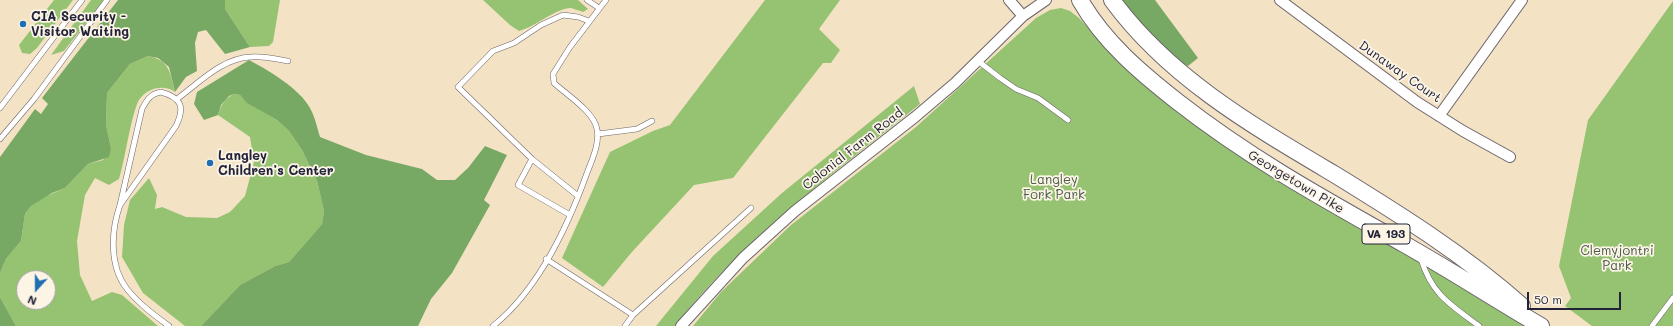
<!DOCTYPE html>
<meta charset="utf-8">
<style>
body{margin:0}
#map{position:relative;width:1673px;height:326px;overflow:hidden;background:#f4e2c5;font-family:Mali,sans-serif}
canvas{display:block}
.north{position:absolute;left:16px;top:270px;width:40px;height:40px;box-sizing:border-box;background:#fcf5e5;border:1px solid #a5a1a1;border-radius:50%;rotate:201deg;font-size:11px;font-weight:700;line-height:16px;text-align:center;color:#22223b}
.north::after{content:'';display:block;margin:auto;width:14px;height:18px;background:#1f6fb2;clip-path:polygon(50% 0,100% 100%,50% 72%,0 100%)}
.scale{position:absolute;left:1527px;top:292px;width:94px;height:18px;box-sizing:border-box;border:2px solid #22223b;border-top:0;padding-left:5px;font-size:12px;line-height:14px;white-space:nowrap;color:#22223b;-webkit-text-stroke:3px #fcf5e5;paint-order:stroke}
</style>
<div id="map">
<canvas width="1673" height="326"></canvas>
<div class="north">N</div>
<div class="scale">50 m</div>
</div>
<script>
const context = document.querySelector('canvas').getContext('2d');
context.lineJoin = 'round';
function fillPath(path, color) { context.fillStyle = color; context.fill(path, 'evenodd'); }
function strokePath(path, color, width, dash) { context.strokeStyle = color; context.lineWidth = width; context.lineCap = dash ? 'butt' : 'round'; context.setLineDash(dash || []); context.stroke(path); }
function drawText(font, color, halo, rows, align = 'center') {
  context.font = font + ' Mali,sans-serif'; context.lineWidth = 3.5; context.setLineDash([]); context.textBaseline = 'middle'; context.strokeStyle = halo; context.fillStyle = color; for (const [text, x, y, turn = 0] of rows) {
    context.save(); context.translate(x, y); context.rotate((+turn || 0) * Math.PI / 180); context.textAlign = isNaN(turn) ? turn : align; if (halo) context.strokeText(text, 0, 0); context.fillText(text, 0, 0); context.restore();
  }
}
const green = new Path2D(`
 M54 0H73L37 48 30 54 22 53 19 45Z
 M91 0H104L64 51 51 55Z
 M225 0H280L273 42 269 46 250 47 225 9Z
 M483 0H578L588 9 583 12C579 11 575 9 571 8 556 8 535 27 519 31L510 25Z
 M765 0H840L819 29 840 50 831 63H823L733 178 694 185 631 253 603 287 562 258 610 152 653 131 670 125Z
 M1673 1V326H1592L1565 306 1571 298 1559 266 1588 120Z
 M1061 8 1070 11 1079 18 1129 69 1179 113 1224 146 1352 219 1527 326H693L721 292 791 225 916 127 1036 18 1050 10Z
 M148 56C170 60 170 73 175 92 163 83 143 89 137 104 129 126 126 155 119 179L109 185 95 178 85 195 77 241 80 275 92 301 112 292 122 295 158 326H16L0 297V273L6 259 21 241 25 214 31 206 42 198 65 188 88 164 103 160 111 148 106 125 107 93 130 64ZM24 278H48V302H24Z
 M914 86 920 104C834 173 744 238 675 326H656L713 256 782 193Z
 M234 94 240 95 248 103 277 120 289 131 302 150 317 181 324 211 322 224 289 262 275 266 240 285 201 326H185L143 293 122 257 124 225 130 200 149 178 157 195 155 209 162 207 186 217 217 218 230 212 245 196 254 162 250 137 218 115C221 105 225 98 234 94Z`);
const forest = new Path2D(`
 M118 0H225V9L250 47 225 54 206 30 198 32 195 43 197 71 186 77 175 92 169 67 158 58 148 56 130 64 107 93 106 125 111 148 109 157 88 164 65 188 52 193 31 206 25 214 21 241 6 259 0 273V157L35 109 41 114 48 104 42 98Z
 M1120 0H1155L1198 58 1188 66C1161 52 1139 24 1120 0Z
 M249 60C268 70 300 89 310 108 315 117 317 127 320 137L366 155 422 169 437 180H455L468 168 485 146 507 155 484 200 490 205 452 273 431 299 418 326H201L240 285 275 266 289 262 322 224 324 211 317 181 302 150 289 131 277 120 247 103 240 95 234 94 229 96 221 105 218 115 204 120 194 104 197 92Z
 M0 297 16 326H0Z`);
const service = new Path2D(`
 M587 0 599 8
 M978 61 1000 78 1016 89 1038 98 1068 120
 M161 92C182 98 185 107 176 126L120 205 142 109C147 100 150 94 161 92Z
 M177 99C199 83 222 58 251 57 263 56 276 59 288 61
 M0 108 82 0
 M598 134 637 129 652 121
 M0 139 34 99 107 0
 M532 159 578 196
 M120 205C111 231 109 266 127 289 139 304 154 315 169 326
 M570 215 518 185 532 159 458 87 493 51 514 43 541 25 563 15 578 17 589 21
 M546 259 633 315
 M1421 259C1432 295 1451 305 1479 326
 M493 326C538 290 568 226 587 173 592 160 600 143 597 129 594 112 567 95 554 83L553 74 570 47 606 0
 M625 326 633 315 751 208
 M1652 326 1673 298`);
const minor = new Path2D(`
 M1009 0 1023 16
 M1280 0 1417 102 1463 131 1510 157
 M1439 116 1522 0
 M681 326 743 258 795 211 915 117 955 83 1023 16 1046 0`);
const primary = new Path2D(`
 M1080 0C1104 42 1141 73 1178 102 1251 159 1324 199 1404 244 1450 270 1495 299 1541 326
 M1112 0C1168 77 1253 126 1334 174 1399 214 1465 255 1522 306`);
const markers = [
 [23,24,4,"#1f6fb2"],
 [210,163,4,"#1f6fb2"]
];
const shields = [
 [1386,234,48]
];
const shieldNames = [
 ["VA 193",1386,234]
];
const poiNames = [
 ["CIA Security -",31,17],
 ["Visitor Waiting",31,32],
 ["Langley",218,156],
 ["Children’s Center",218,171]
];
const streetNames = [
 ["Dunaway Court",1400,72,35],
 ["Colonial Farm Road",853,149,-38],
 ["Georgetown Pike",1296,182,31]
];
const parkNames = [
 ["Langley",1054,180],
 ["Fork Park",1054,195],
 ["Clemyjontri",1617,251],
 ["Park",1617,266]
];
fillPath(green, '#95c372');
fillPath(forest, '#78a964');
strokePath(service, '#6c656b', 6);
strokePath(minor, '#6c656b', 12);
strokePath(primary, '#6c656b', 18);
strokePath(service, '#fff', 5);
strokePath(minor, '#fff', 10);
strokePath(primary, '#fff', 16);
for (const [x, y, r, color] of markers) { const dot = new Path2D(); dot.arc(x, y, r, 0, 2 * Math.PI); context.fillStyle = color; context.fill(dot); strokePath(dot, '#fcf5e5', 1.5); }
for (const [x, y, w] of shields) { const box = new Path2D(); box.roundRect(x - w / 2, y - 10, w, 20, 3); context.fillStyle = '#fcf5e5'; context.fill(box); strokePath(box, '#22223b', 1); }
drawText('bold 12px', '#22223b', null, shieldNames);
drawText('bold 13px', '#22223b', '#fcf5e5', poiNames, 'left');
drawText('13px', '#22223b', '#fcf5e5', streetNames);
drawText('13px', '#4a5a4e', '#fcf5e5', parkNames);
</script>
